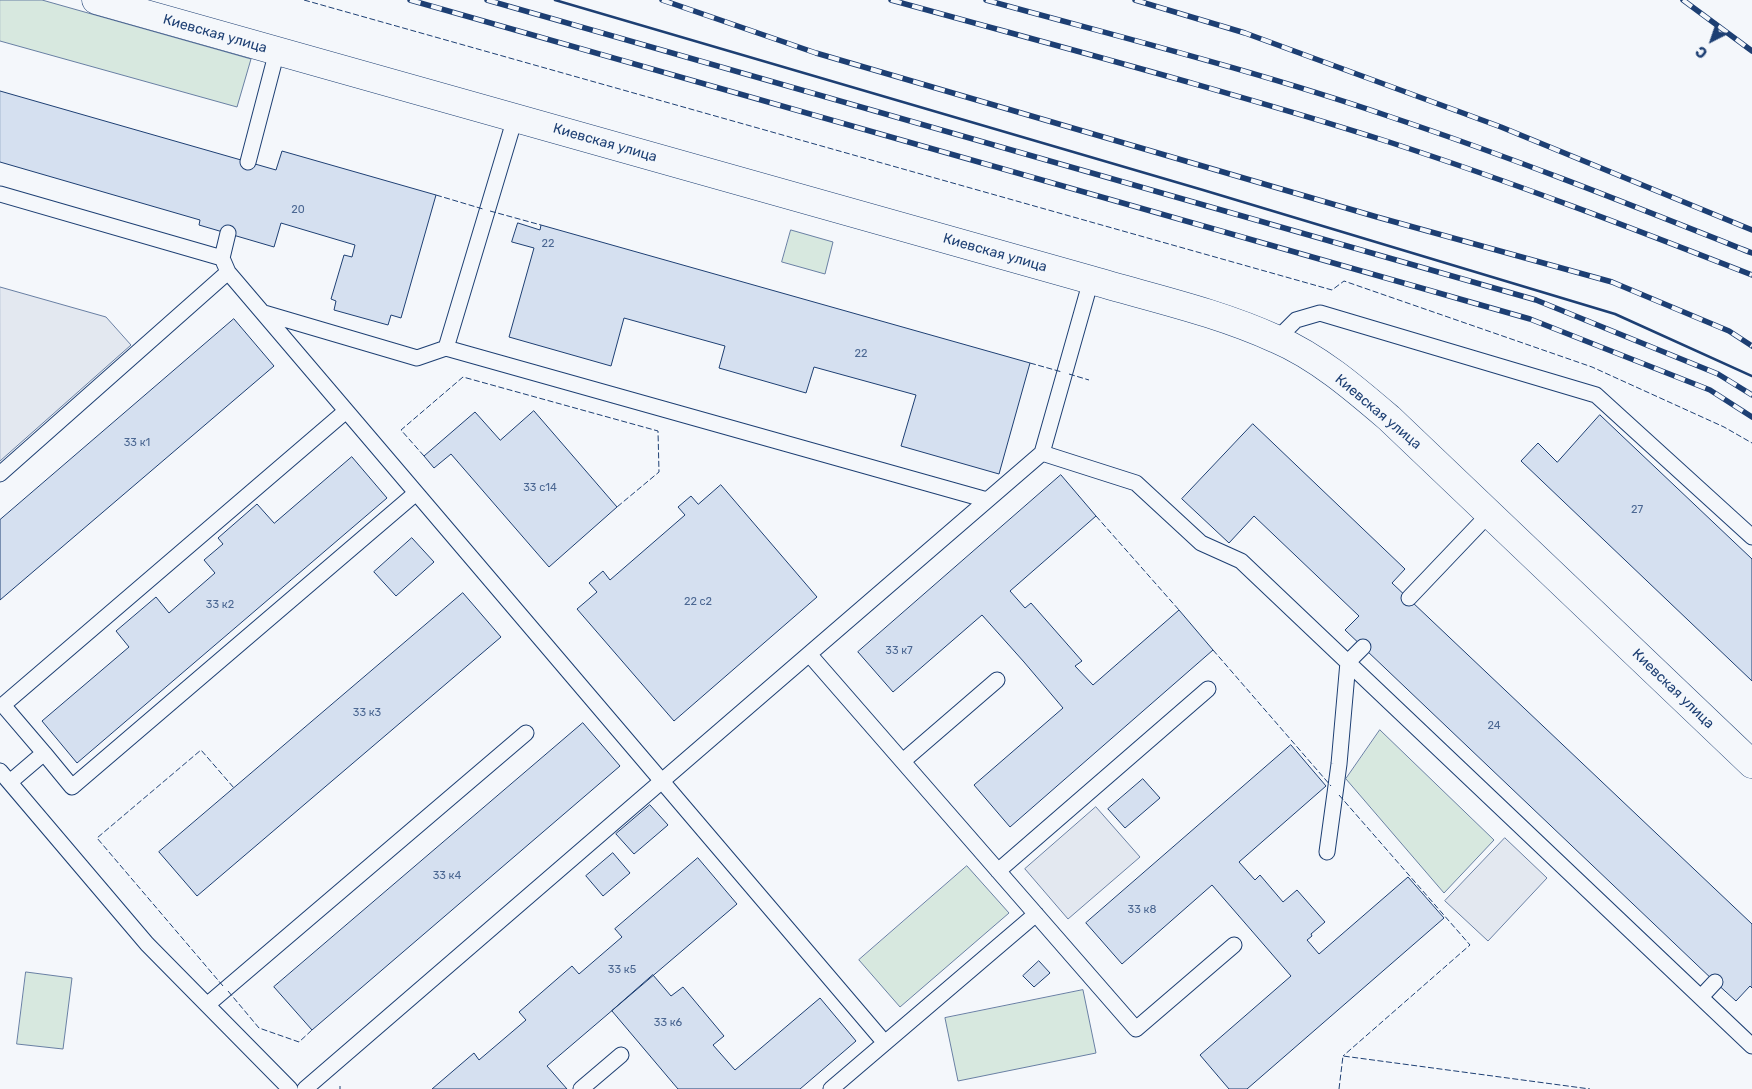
<!DOCTYPE html>
<meta charset="utf-8">
<style>
body{margin:0}
#map{position:relative;width:1752px;height:1089px;overflow:hidden;background:#f4f7fb;font-family:Rubik,sans-serif}
canvas{display:block}
.north{position:absolute;left:1687px;top:15px;width:50px;height:50px;-webkit-text-stroke:4px #f4f7fb;paint-order:stroke;rotate:221deg;font-size:14px;font-weight:700;line-height:20px;text-align:center;color:#1d3f73}
.north::after{content:'';display:block;margin:auto;width:18px;height:22px;background:#1d3f73;clip-path:polygon(50% 0,100% 100%,50% 72%,0 100%)}
</style>
<div id="map">
<canvas width="1752" height="1089"></canvas>
<div class="north">С</div>
</div>
<script>
const context = document.querySelector('canvas').getContext('2d');
context.lineJoin = 'round';
function fillPath(path, color) { context.fillStyle = color; context.fill(path, 'evenodd'); }
function strokePath(path, color, width, dash) { context.strokeStyle = color; context.lineWidth = width; context.lineCap = dash ? 'butt' : 'round'; context.setLineDash(dash || []); context.stroke(path); }
function drawText(font, color, halo, rows, align = 'center') {
  context.font = font + ' Rubik,sans-serif'; context.lineWidth = 4; context.setLineDash([]); context.textBaseline = 'middle'; context.strokeStyle = halo; context.fillStyle = color; for (const [text, x, y, turn = 0] of rows) {
    context.save(); context.translate(x, y); context.rotate((+turn || 0) * Math.PI / 180); context.textAlign = isNaN(turn) ? turn : align; if (halo) context.strokeText(text, 0, 0); context.fillText(text, 0, 0); context.restore();
  }
}
const green = new Path2D(`
 M0 0H42L251 59 237 107 0 41Z
 M791 230 833 242 825 274 782 262Z
 M1380 730 1494 840 1444 893 1346 779Z
 M967 866 1009 913 900 1007 859 960Z
 M26 972 72 978 63 1049 17 1044Z
 M1083 990 1096 1053 958 1081 945 1018Z`);
const parking = new Path2D(`
 M0 287 106 317 131 345 0 461Z
 M1096 807 1140 857 1068 919 1025 869Z
 M1505 838 1547 878 1488 941 1445 901Z`);
const building = new Path2D(`
 M0 91 276 170 282 151 436 195 401 318 391 315 388 325 334 310 336 301 331 299 344 255 352 257 355 245 281 223 274 247 199 225 200 220 0 162Z
 M518 223 540 230 541 225 1030 363 999 474 901 446 916 395 814 367 806 393 719 368 725 346 624 318 611 366 509 337 534 248 512 242Z
 M234 319 274 366 0 600V520Z
 M534 411 617 507 549 567 451 454 434 468 424 456 475 412 500 440Z
 M1600 415 1752 559V681L1521 461 1538 443 1557 462Z
 M1253 424 1405 569 1392 583 1752 924V988L1750 986 1736 1001 1715 982 1345 630 1359 616 1254 516 1229 543 1182 499Z
 M352 457 387 498 77 763 42 721 129 647 116 631 156 597 169 613 215 573 204 560 223 544 218 538 257 504 274 523Z
 M1061 475 1096 516 1010 591 1025 608 1031 603 1082 661 1075 666 1093 685 1179 610 1213 650 1010 827 974 785 1063 708 1024 662 982 615 893 692 858 652Z
 M721 485 817 597 674 721 577 609 597 592 589 583 603 571 610 580 685 515 678 507 691 496 698 504Z
 M412 538 434 562 396 596 374 572Z
 M463 593 501 637 197 896 159 852Z
 M583 723 620 766 312 1030 274 987Z
 M1291 745 1326 786 1239 862 1255 880 1260 875 1283 902 1297 890 1325 922 1311 934 1312 936 1307 940 1319 954 1408 877 1444 918 1247 1089H1229L1200 1055 1291 976 1212 885 1122 964 1086 923Z
 M1143 779 1160 798 1125 828 1108 809Z
 M650 805 668 825 634 854 616 834Z
 M613 853 630 873 603 896 586 876Z
 M698 858 737 904 547 1066 567 1089H432L474 1053 479 1060 526 1020 519 1012 572 966 579 974 622 937 615 929Z
 M1039 961 1050 973 1034 987 1023 976Z
 M653 975 671 996 683 987 724 1036 713 1045 735 1070 820 998 856 1041 800 1089H678L612 1011Z`);
const lane = new Path2D(`
 M248 162 277 51
 M0 194 222 258
 M228 233 222 258 228 272 885 1043
 M264 313 417 358 446 348 987 500
 M1277 339 1296 320 1320 313 1596 395 1752 537
 M446 348 515 118
 M1042 453 1136 483 1201 543 1241 561 1752 1046
 M0 474 228 272
 M1409 598 1490 513
 M809 654 1136 1029 1234 945
 M44 753 72 787 416 493
 M903 761 997 680
 M0 771 147 944 290 1089
 M10 782 44 753 3 705 346 411
 M1327 852 1339 764 1348 662 1363 647
 M998 871 1208 689
 M1701 997 1715 982
 M207 1005 526 733
 M305 1089 1042 453 1091 280
 M581 1089 621 1055
 M831 1089 1036 914`);
const secondary = new Path2D(`
 M96 0 1091 280C1152 298 1217 312 1276 339 1318 357 1355 389 1390 419L1752 764`);
const rail = new Path2D(`
 M410 0 1530 319 1710 390 1752 417
 M487 0 1536 300 1718 374 1752 395
 M662 0 816 53 1377 217 1612 282 1729 331 1752 346
 M891 0C1057 46 1225 90 1389 142 1512 182 1632 228 1752 275
 M986 0C1120 37 1256 71 1388 116 1511 157 1631 205 1752 253
 M1135 0 1245 33 1501 127 1752 230
 M1683 0 1752 51`);
const fence = new Path2D(`
 M304 0 1332 290 1344 281 1592 367 1724 427 1752 443
 M436 195 483 209
 M490 211 541 225
 M1030 363 1062 372
 M1069 374 1089 380
 M424 456 401 430 463 377 658 431 659 472 617 507
 M1096 516 1179 610
 M1213 650 1331 786
 M1339 795 1470 945 1343 1056
 M223 986 97 838 201 750 234 788
 M228 991 259 1028 299 1042 312 1030
 M340 1089V1086
 M1339 1089 1343 1056 1590 1089`);
const wall = new Path2D(`
 M555 0 1203 190 1615 314 1752 376`);
const numberNames = [
 ["20",298,210],
 ["22",548,244],
 ["22",861,354],
 ["33 к1",137,443],
 ["33 с14",540,488],
 ["27",1637,510],
 ["22 с2",698,602],
 ["33 к2",220,605],
 ["33 к7",899,651],
 ["33 к3",367,713],
 ["24",1494,726],
 ["33 к4",447,876],
 ["33 к8",1142,910],
 ["33 к5",622,970],
 ["33 к6",668,1023]
];
const streetNames = [
 ["Киевская улица",215,34,16],
 ["Киевская улица",605,143,16],
 ["Киевская улица",995,253,16],
 ["Киевская улица",1378,412,40],
 ["Киевская улица",1673,689,44]
];
fillPath(green, '#d7e8df');
strokePath(green, '#687fa3', 1);
fillPath(parking, '#e3e8f0');
strokePath(parking, '#687fa3', 1);
fillPath(building, '#d5e0f0');
strokePath(building, '#1d3f73', 1);
strokePath(lane, '#1d3f73', 17);
strokePath(secondary, '#1d3f73', 29);
strokePath(lane, '#f4f7fb', 15);
strokePath(secondary, '#f4f7fb', 28);
strokePath(rail, '#1d3f73', 5.5);
strokePath(rail, '#f4f7fb', 4, [11]);
strokePath(fence, '#1d3f73', 1, [6, 2.5]);
strokePath(wall, '#1d3f73', 2.5);
drawText('11px', '#4b6792', null, numberNames);
drawText('14px', '#1d3f73', '#f4f7fb', streetNames);
</script>
